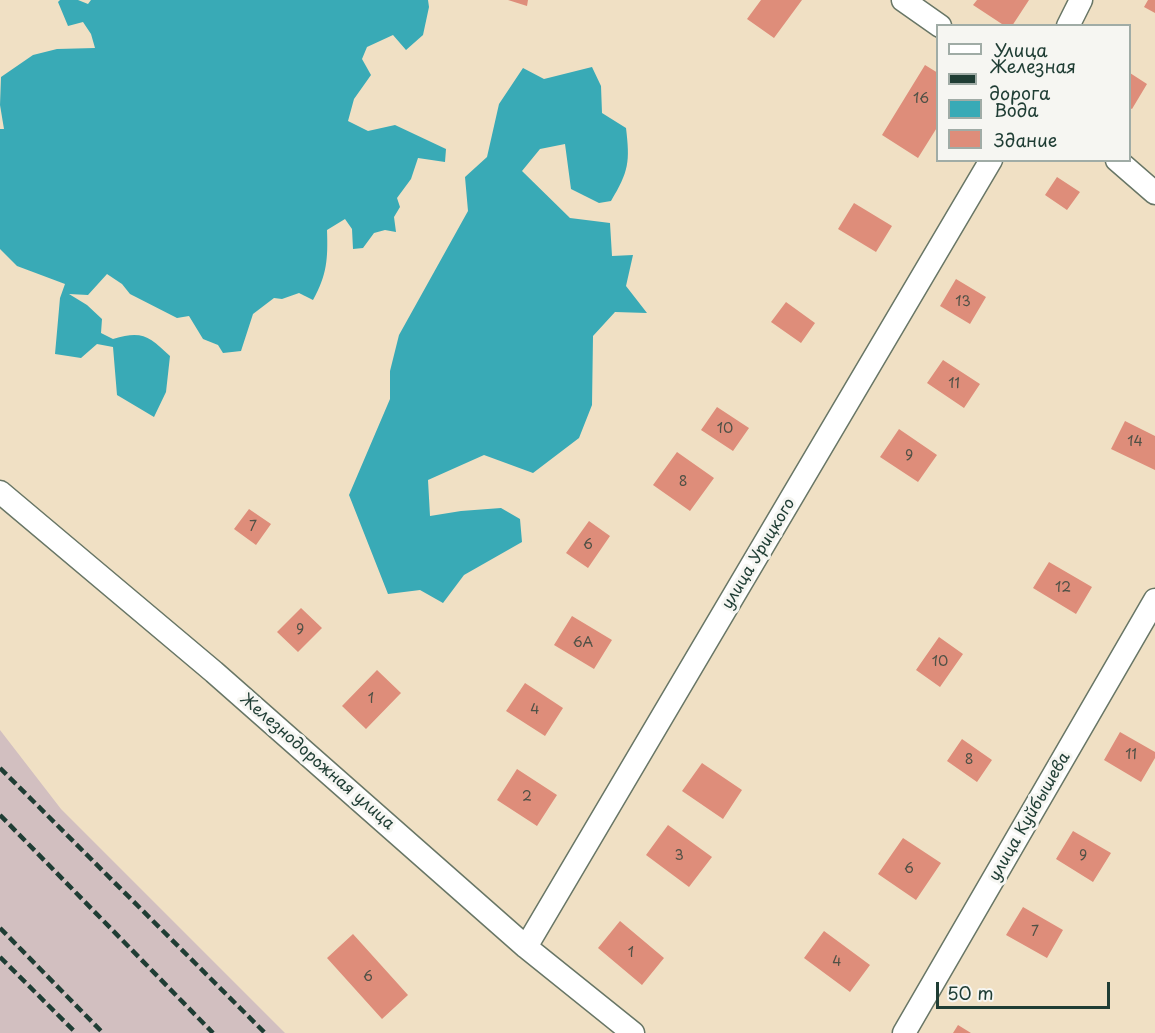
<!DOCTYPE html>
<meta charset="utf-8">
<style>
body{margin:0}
#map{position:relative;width:1155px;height:1033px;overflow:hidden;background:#f0e0c4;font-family:"Playpen Sans",sans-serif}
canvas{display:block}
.legend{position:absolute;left:936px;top:24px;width:195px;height:138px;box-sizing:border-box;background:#f6f6f2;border:2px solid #a0aca6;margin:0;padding:8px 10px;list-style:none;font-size:18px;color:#1f3d34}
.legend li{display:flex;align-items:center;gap:12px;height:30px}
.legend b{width:30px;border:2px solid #a0aca6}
.scale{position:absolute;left:936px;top:982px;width:174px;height:27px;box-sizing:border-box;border:3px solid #1f3d34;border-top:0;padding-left:8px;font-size:18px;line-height:21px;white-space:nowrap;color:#1f3d34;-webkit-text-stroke:4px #f6f6f2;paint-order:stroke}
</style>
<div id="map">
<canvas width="1155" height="1033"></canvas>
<ul class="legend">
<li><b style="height:8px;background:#fff"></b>Улица</li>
<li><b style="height:8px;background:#1f3d34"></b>Железная дорога</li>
<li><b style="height:16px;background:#39aab6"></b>Вода</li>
<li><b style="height:16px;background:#de8d7a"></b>Здание</li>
</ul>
<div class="scale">50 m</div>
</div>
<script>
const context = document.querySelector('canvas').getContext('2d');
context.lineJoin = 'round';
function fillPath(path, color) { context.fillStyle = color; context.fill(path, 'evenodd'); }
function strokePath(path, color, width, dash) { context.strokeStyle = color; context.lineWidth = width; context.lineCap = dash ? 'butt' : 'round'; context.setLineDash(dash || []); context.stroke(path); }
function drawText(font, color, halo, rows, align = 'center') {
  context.font = font + ' "Playpen Sans",sans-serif'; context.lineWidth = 6; context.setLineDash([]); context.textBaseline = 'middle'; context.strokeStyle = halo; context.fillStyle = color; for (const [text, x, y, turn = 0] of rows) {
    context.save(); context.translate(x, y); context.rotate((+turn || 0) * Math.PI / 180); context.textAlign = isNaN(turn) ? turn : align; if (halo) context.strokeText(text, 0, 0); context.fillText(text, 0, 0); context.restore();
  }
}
const industrial = new Path2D(`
 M0 730 61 809 285 1033H0Z`);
const water = new Path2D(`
 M60 0H78L88 4 91 0H428L429 7 423 35 406 50 393 35 367 47 362 59 371 75 354 99 348 121 368 131 395 125 446 149 445 162 418 158 411 179 397 198 400 207 394 217 396 232 385 230 374 233 363 248 353 249 352 229 345 219 327 230C328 259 327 275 313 300L299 293 282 299 274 298 253 314 241 351 223 353 218 345 203 339 189 316 177 318 130 294 122 284 107 274 88 295 69 294 87 305 102 319 101 333 113 339C142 330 149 336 170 356L166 392 154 417 117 395 113 347 97 344 81 358 55 354 60 298 65 284 17 266 0 249V129H4L0 105 1 77 33 55 57 49 95 48 91 34 83 22 68 26 58 2Z
 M592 67 601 86 602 113 626 128C630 162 629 171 611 201L599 203 571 189 565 144 540 149 522 171 570 218 610 223 612 256 633 255 626 286 647 313 615 312 593 336 592 405 579 438 533 473 484 455 428 480 430 516 461 511 501 508 520 519 522 542 464 575 443 603 420 590 388 594 349 495 390 399V371L399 335 468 211 465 177 487 157 499 104 523 68 544 79Z`);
const building = new Path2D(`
 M508 0H528L527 6Z
 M761 0H802L774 38 747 19Z
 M977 0H1029L1012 26H1005L973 5Z
 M1148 0H1155V13L1144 7Z
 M925 65 938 73V126L918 158 882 135Z
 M1130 73 1147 84 1132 109 1130 108Z
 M1057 177 1080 192 1067 210 1045 195Z
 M854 203 892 226 876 252 838 229Z
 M956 279 986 297 970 324 940 306Z
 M786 302 815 323 801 343 771 322Z
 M943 360 980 384 964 408 927 383Z
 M717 407 749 428 733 451 701 430Z
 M1125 421 1155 436V470L1111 449Z
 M899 429 937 455 918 482 880 457Z
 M677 452 714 478 690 511 653 485Z
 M249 509 271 524 256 545 234 529Z
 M589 521 610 536 588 568 566 553Z
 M1049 562 1092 587 1076 614 1033 588Z
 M301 608 322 628 298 652 277 632Z
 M572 616 612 640 594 669 554 645Z
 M939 637 963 654 940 687 916 670Z
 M377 670 401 693 366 729 342 706Z
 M525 683 563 708 545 736 506 711Z
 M1120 732 1155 752V758L1141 782 1104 760Z
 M962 739 992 760 977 782 947 761Z
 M702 763 742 790 723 819 682 791Z
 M517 769 557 795 537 826 497 800Z
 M668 825 712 857 689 887 646 855Z
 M1073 831 1111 853 1093 882 1056 859Z
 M903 838 941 863 916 900 878 874Z
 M1023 907 1063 930 1047 958 1006 935Z
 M620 921 664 958 642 985 598 948Z
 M824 931 870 965 850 992 804 958Z
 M353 934 408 995 382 1019 327 958Z
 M958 1025 971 1033H953Z`);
const minor = new Path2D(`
 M903 0 940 26
 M1068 26 1081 0
 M1117 160 1155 193
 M0 492 214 672 526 947 633 1033
 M526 947 991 160
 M904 1033 1155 600`);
const rail = new Path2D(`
 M0 768 265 1033
 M0 815 213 1033
 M0 928 103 1033
 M0 957 76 1033`);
const numberNames = [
 ["16",921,99],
 ["13",963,302],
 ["11",954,384],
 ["10",725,429],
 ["14",1135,442],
 ["9",909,456],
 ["8",683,482],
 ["7",253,527],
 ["6",588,545],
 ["12",1063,588],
 ["9",300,630],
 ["6А",583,643],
 ["10",940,662],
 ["1",371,699],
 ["4",535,710],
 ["11",1131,755],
 ["8",969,760],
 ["2",527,797],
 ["3",679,856],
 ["9",1083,856],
 ["6",909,869],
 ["7",1035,932],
 ["1",631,953],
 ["4",837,962],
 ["6",368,977]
];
const streetNames = [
 ["улица Урицкого",759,554,-59],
 ["Железнодорожная улица",317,762,41],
 ["улица Куйбышева",1030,817,-60]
];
fillPath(industrial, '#d2bfc0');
fillPath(water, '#39aab6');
fillPath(building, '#de8d7a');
strokePath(minor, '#687666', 25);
strokePath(minor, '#fff', 22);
strokePath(rail, '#1f3d34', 4.5, [9, 4.5]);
drawText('14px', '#4f5146', null, numberNames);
drawText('16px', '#1f3d34', '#f6f6f2', streetNames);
</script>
